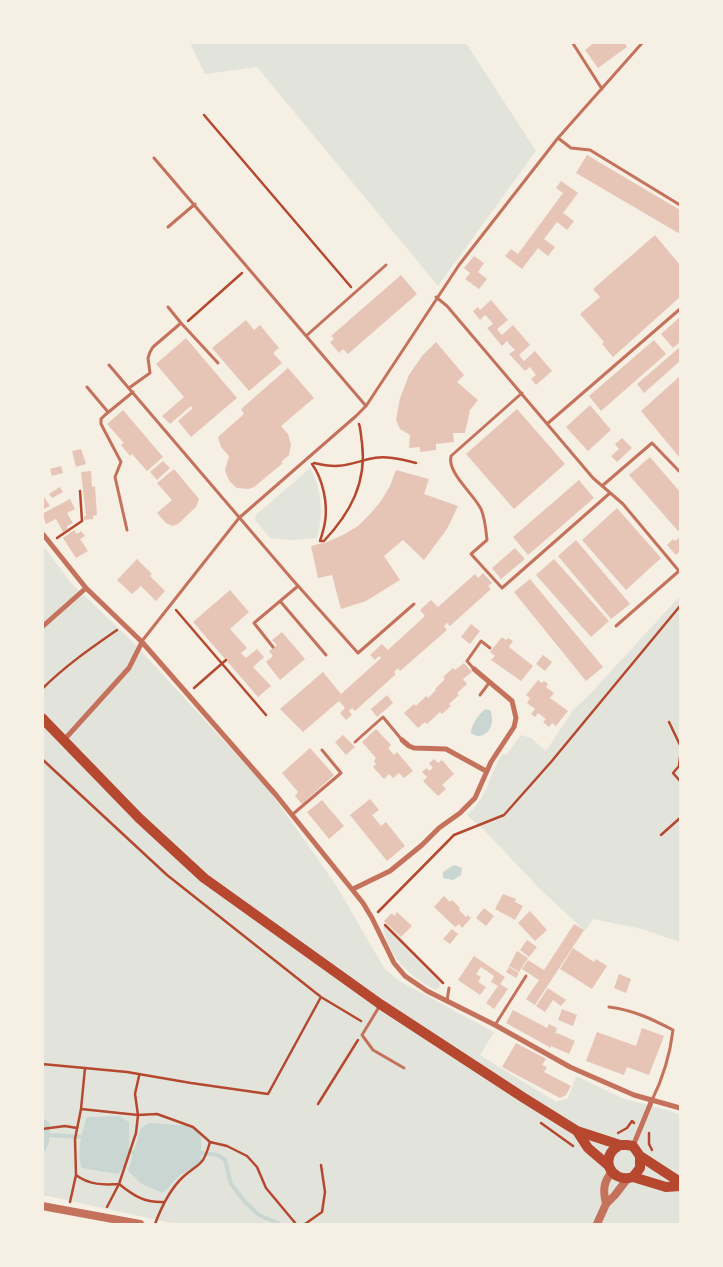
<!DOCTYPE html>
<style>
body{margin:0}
#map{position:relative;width:723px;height:1267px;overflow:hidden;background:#f6efe4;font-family:Rubik,sans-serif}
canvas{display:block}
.frame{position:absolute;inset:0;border:44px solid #f6efe4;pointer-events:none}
</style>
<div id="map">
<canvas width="723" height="1267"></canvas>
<div class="frame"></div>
</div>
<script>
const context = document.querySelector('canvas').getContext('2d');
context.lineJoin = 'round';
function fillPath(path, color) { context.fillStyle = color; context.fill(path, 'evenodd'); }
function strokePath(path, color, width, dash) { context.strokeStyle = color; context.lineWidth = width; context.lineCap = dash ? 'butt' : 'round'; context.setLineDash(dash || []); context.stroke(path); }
const green = new Path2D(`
 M190 43H466L536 151 438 286 257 67 205 74Z
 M310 468C322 490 324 514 317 538L289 540 270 538 255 520 256 515Z
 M42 544 72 584 129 638 269 790 336 885 384 968 399 981 494 1032 480 1055 556 1102 568 1098 576 1076 624 1099 668 1110 680 1115V1224H176L43 1195Z
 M680 596V942L642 929 593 919 585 931 541 890 484 830 467 815C486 800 490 773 503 753L506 755 521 735 531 738 546 751 573 710 590 694Z
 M383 925 439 982 440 987 436 990C411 978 386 955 383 925Z`);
const water = new Path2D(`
 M485 709 490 710C497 725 485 743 471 733 471 725 479 714 485 709Z
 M454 865 462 868 461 875 453 880 443 878V872Z
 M119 1116 129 1122C129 1140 131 1160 118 1174L82 1168C76 1156 82 1130 87 1117Z
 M43 1118 50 1123 49 1143 43 1154Z
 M149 1123 192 1126 201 1137V1162L179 1176 163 1193 142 1184 128 1171 141 1128Z`);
const stream = new Path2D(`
 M49 1135 82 1137
 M128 1150 134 1153
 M201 1153 218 1155 225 1160 231 1184 245 1202 259 1215 280 1224`);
const building = new Path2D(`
 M595 42H624L627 47 598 68 585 50Z
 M587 155 680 210V234L576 173Z
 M561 181 578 193 563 213 574 221 567 230 557 222 544 239 555 247 548 256 538 248 522 269 505 256 511 249 518 254 563 193 556 188Z
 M655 235 680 265V297L613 357 602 344 604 342 580 314 600 297 593 289Z
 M474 256 484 263 478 272 487 279 479 289 465 279 470 273 464 268Z
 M401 275 417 294 348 354 343 349 339 353 330 342 334 339 331 336Z
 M491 300 508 320 497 329 500 333 502 335 513 325 530 345 519 355 524 361 535 351 552 371 536 385 531 379 536 375 530 367 525 371 509 354 515 350 510 345 507 341 502 346 487 328 493 324 489 319 485 315 480 320 473 311 478 307 480 310Z
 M680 317V342L673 348 661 334Z
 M246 320 254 330 260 325 279 348 273 353 282 363 249 391 212 348Z
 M186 338 237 398 191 437 178 421 193 408 191 406 170 424 162 416 184 397 156 364Z
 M654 340 666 354 601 411 589 396Z
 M436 342 464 375 457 382 478 400 470 410 465 433H453L454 442 436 444V450L420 452V447L409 448 410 435 400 429 396 420 400 398 409 375 422 356Z
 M680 347V361L644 393 637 384Z
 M288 368 314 398 281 426 288 434 291 445 289 455 281 462 283 463 254 487 249 489 237 488 230 482 227 476 225 470 229 456 221 447 218 437 244 414 241 409Z
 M680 376V458L641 411Z
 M590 405 611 430 588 451 566 427Z
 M517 409 565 464 514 509 466 454Z
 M123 410 163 457 147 471 132 454 130 456 121 445 124 443 107 424Z
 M622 438 632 448 617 462 611 456 619 449 615 444Z
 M81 449 86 464 76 467 72 451Z
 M650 457 680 492V529L678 531 629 475Z
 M163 461 170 468 157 480 150 472Z
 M61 466 63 473 52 476 50 469Z
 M174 469 199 499 196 507 178 524 172 526 166 523 157 513 172 500 157 483Z
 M396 470 429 479 424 494 458 506 447 529 424 560 403 540 384 556 400 580 366 601 341 609 332 575 318 578 311 546 327 542 343 535 358 526 370 514 381 501 390 486Z
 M91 471 92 487 95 486 97 515 93 516V519L84 520V516H86L81 472Z
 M579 480 594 498 528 555 513 537Z
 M60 487 63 492 52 498 49 494Z
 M42 494 50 506 42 510Z
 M70 499 75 509 67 513 73 523 67 526 68 529 63 532 56 519 46 524 42 514Z
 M617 508 661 558 626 590 582 540Z
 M74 530 77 534 81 531 85 536 80 539 88 551 76 558 63 538Z
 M680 537V551L676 555 667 545 673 539 675 541Z
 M576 540 630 604 611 619 558 556Z
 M515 548 525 559 501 579 492 568Z
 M137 559 152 574 150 576 165 591 156 601 141 586 132 594 117 580Z
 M554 559 609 621 591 637 536 575Z
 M483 573 492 583 488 586 491 589 450 626 447 623 444 626 447 630 400 671 398 668 394 672 396 674 355 711 352 708 349 711 352 715 346 720 340 713 345 708 339 701 303 732 280 709 323 672 341 694 381 658 379 656 375 660 370 655 382 644 388 650 425 616 420 610 431 600 438 607 475 574 478 578Z
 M530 579 603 667 586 681 514 592Z
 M230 590 249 612 230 629 247 648 241 653 246 658 257 649 264 657 253 667 271 686 258 697 193 622Z
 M471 624 480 631 470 644 461 637Z
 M282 632 305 659 280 680 266 662 273 656 269 651 277 645 272 640Z
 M502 637 506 640 508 638 513 641 509 647 533 666 521 681 491 660 495 656 490 652Z
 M543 655 552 662 545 671 536 664Z
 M464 663 472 672 463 679 467 684 457 693 459 695 449 704 451 706 442 714 440 712 427 724 425 722 418 728 404 713 414 704 416 706 426 696 428 698 436 690 435 689 445 679 443 677 453 668 455 670Z
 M538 680 542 683 544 681 548 684 546 687 554 693 550 698 568 711 556 726 552 723 549 727 543 722 546 719 538 713 535 717 531 714 535 709 527 703 530 698 526 695Z
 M387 695 393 703 377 717 371 709Z
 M376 729 391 745 388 748 394 755 397 752 413 771 404 778 399 773 393 778 389 774 384 779 373 767 376 764 374 761 376 758 362 742Z
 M343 735 355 747 346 755 335 742Z
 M310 748 334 775 302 804 295 796 298 792 282 773Z
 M434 759 438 763 442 760 454 774 442 785 446 789 438 796 423 781 427 777 422 772 427 768 429 771 433 768 429 763Z
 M370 799 379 810 372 815 381 826 386 822 405 846 387 861 350 815Z
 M322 800 344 826 329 839 307 812Z
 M503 894 516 899 515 902 523 906 515 920 495 909Z
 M444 896 450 902 452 900 460 908 459 910 466 917 468 915 471 918 462 928 459 924 455 927 434 907Z
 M484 908 494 916 486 926 476 918Z
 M530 911 547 930 535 941 518 923Z
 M397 912 412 926 401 937 384 921 392 913 394 916Z
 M574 924 584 930 535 1005 526 999 539 980 522 969 528 960 544 970Z
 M452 929 458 934 450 944 443 939Z
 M527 940 537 947 529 957 520 950Z
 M573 948 594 962 596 959 607 966 592 989 560 969Z
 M517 951 528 958 519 972 509 966Z
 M474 956 505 977 500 984 508 989 494 1009 486 1003 498 986 491 982 494 976 481 967 476 974 481 977 478 982 486 987 480 995 458 980Z
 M509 967 519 973 516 978 506 972Z
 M619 974 631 979 626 993 614 988Z
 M548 988 566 1000 561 1006 553 1000 545 1012 536 1006Z
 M562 1009 577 1015 573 1026 558 1020Z
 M513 1010 547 1028 549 1024 557 1028 555 1034 557 1033 575 1041 569 1054 551 1046V1048L506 1023Z
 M642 1028 664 1036 649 1075 627 1067 624 1075 586 1061 597 1032 636 1046Z
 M516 1043 546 1059 542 1065 547 1067 544 1072 571 1086 566 1095 560 1098 502 1067Z`);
const path = new Path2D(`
 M204 115 351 287
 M188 321 242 273
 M314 463C339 469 346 465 369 459 384 455 401 459 416 463
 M312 464C323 479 328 504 325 522 324 528 322 535 320 541H324C350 513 367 483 362 443 361 437 361 430 359 424
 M57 538 82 521 80 491
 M176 610 266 715
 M194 688 226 660
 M42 689C65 666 91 648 117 630
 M669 722 680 745
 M680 757 679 766 673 773 680 781
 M42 759 167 875 321 997 361 1021
 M661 835 680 818
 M378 912 454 835 504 815 551 762 680 606
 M385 925 443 983
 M42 1064 127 1072 191 1083 268 1094 321 997
 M139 1076 135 1094 138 1115 157 1114 193 1127 210 1142 227 1146 247 1156 257 1167 266 1188 296 1224
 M318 1104 358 1040
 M81 1109 138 1115 136 1133 119 1184C134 1196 145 1203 164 1202
 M541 1123 573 1146
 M42 1129 65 1126 77 1128
 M618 1133 627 1128 632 1121 634 1123
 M649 1133V1144L652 1150
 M76 1175C89 1185 103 1185 119 1184
 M70 1202 76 1175 75 1139 81 1109 85 1068
 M107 1207 119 1184
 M155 1224C161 1208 169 1190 183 1177 200 1162 203 1167 210 1142
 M305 1224 322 1212 325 1192 321 1165`);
const service = new Path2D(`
 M572 42 602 89
 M558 138 571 148 590 150 680 205
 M154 158 366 406
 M168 227 195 204
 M436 297 447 306 593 478 623 504 679 571 616 626
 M181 323 218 363
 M306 336 386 265
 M109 365 291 578 358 653 414 604
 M87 387 108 412
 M129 388 150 373 148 358 150 352 153 347 181 323 168 307
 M522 393 451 456C447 473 473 493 481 509 485 518 486 530 487 540L471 554 502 588 610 493
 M547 424 680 309
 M602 486 652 443 679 471 680 470
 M127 530 115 477 121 462 101 424V419L105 415 133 392
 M280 601 326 655
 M142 641 239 518 356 416 366 406 459 265 558 138 643 42
 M273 647 254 623 298 586
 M474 669 467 661 481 641 490 648
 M480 695 489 683
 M355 742 383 717 402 740
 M293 814 341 773 322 750
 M447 1001 449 988
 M379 1007 362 1035 373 1050 404 1068
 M609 1007C633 1010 652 1019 673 1030 670 1055 663 1078 652 1100
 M495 1025 526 976`);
const minor = new Path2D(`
 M42 533 86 588 142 642 276 795 363 903 372 918 394 963 405 976 427 991 495 1025 570 1067 634 1095 680 1108
 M42 627 86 588
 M64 740 129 668 142 642
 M402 740 409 746 414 748 446 749 486 771
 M353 889 390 871 422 845 439 828 460 813 475 798 491 762 514 727 516 718 512 701 474 669
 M633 1146 652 1100`);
const tertiary = new Path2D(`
 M606 1204C603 1191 603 1182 612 1172
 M42 1206 140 1224
 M597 1224 606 1204 615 1195 628 1178`);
const primary = new Path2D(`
 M42 718 139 818 204 878 380 1004 524 1098 577 1131 620 1145H627L633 1146 640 1156 680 1182
 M577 1131 588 1148 609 1166
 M620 1145C598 1156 610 1184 633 1177L640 1168V1156
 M633 1177 666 1187 680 1186`);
fillPath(green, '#e2e4dc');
fillPath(water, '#c9d6d2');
strokePath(stream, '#c9d6d2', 4);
fillPath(building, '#e6c5b7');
strokePath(path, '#b5482f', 2.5);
strokePath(service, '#c5725c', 3);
strokePath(minor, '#c5725c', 5);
strokePath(tertiary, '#c5725c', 8);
strokePath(primary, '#b5482f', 10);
</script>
